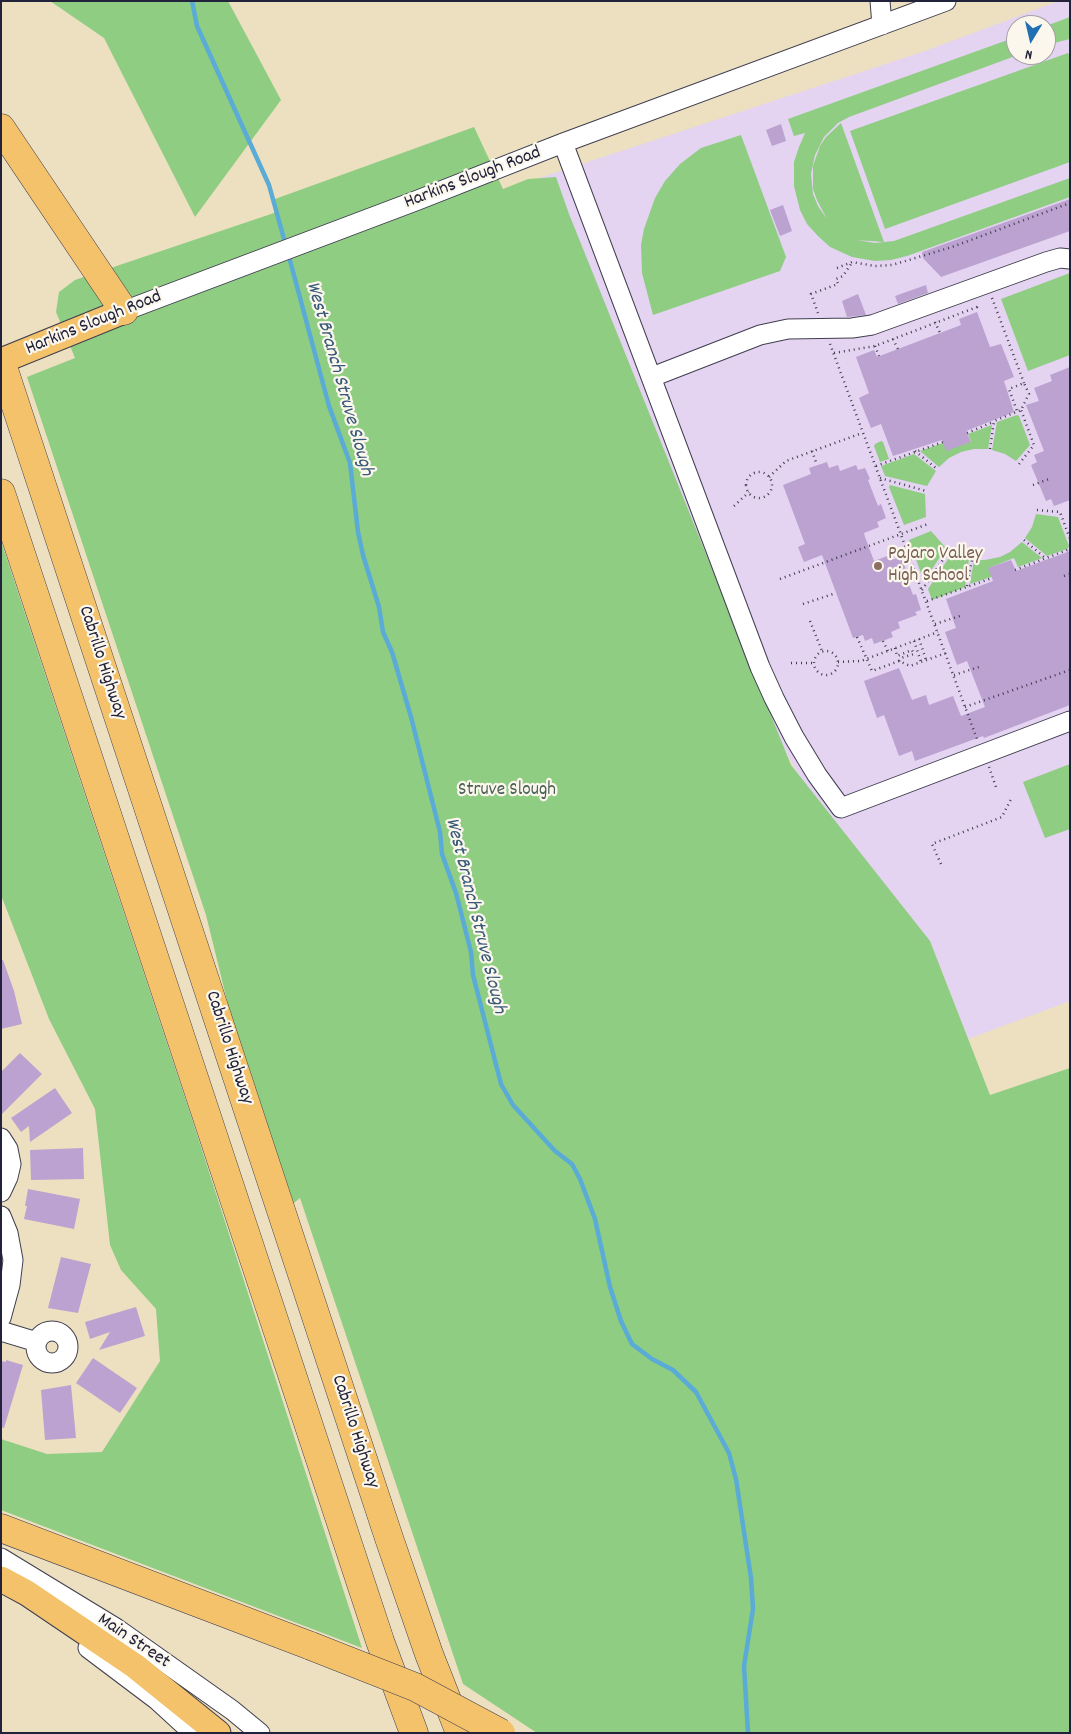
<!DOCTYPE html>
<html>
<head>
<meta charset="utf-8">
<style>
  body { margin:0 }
  #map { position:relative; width:1071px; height:1734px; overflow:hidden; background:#ece0c0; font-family:Dekko,sans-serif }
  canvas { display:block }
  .frame { position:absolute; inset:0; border:2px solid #22223b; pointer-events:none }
  .north { position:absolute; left:1006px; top:15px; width:50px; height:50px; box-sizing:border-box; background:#fbf7ec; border:1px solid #a4a2a5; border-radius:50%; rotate:189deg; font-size:14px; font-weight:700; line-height:20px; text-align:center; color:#22223b }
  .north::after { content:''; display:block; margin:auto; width:18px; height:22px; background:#1f6fb2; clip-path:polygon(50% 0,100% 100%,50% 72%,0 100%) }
</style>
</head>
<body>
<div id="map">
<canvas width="1071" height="1734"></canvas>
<div class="frame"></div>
<div class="north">N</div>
</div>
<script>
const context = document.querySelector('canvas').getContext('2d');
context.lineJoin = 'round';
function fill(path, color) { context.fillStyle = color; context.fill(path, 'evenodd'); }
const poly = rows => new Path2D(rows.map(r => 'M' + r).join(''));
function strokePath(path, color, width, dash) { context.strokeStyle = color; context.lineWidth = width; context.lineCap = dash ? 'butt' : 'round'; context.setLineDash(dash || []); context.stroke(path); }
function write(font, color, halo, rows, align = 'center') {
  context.font = font + ' Dekko,sans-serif'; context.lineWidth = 4.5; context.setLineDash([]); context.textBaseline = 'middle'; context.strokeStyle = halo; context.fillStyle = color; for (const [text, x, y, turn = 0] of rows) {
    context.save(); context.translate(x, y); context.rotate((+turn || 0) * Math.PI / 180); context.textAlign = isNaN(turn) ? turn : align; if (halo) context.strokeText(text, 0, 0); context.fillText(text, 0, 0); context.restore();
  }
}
const built = poly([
  [1059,1,1070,1,1070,1001,968,1039,940,966,804,783,794,767,656,509,500,191,925,51],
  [1016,25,1046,25,1046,55,1016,55]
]);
const green = poly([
  [50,1,228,1,281,100,195,217,104,38],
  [1070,17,1070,39,1046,45,1046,26],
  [1016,37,1016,55,1018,55,849,117,838,123,824,137,815,155,811,174,813,194,818,206,827,219,817,200,813,189,813,166,820,146,826,137,841,123,884,242,857,240,875,243,894,241,1070,178,1070,197,907,256,891,260,875,261,852,257,830,247,818,236,807,224,800,210,794,186,794,162,799,147,805,133,794,136,788,119],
  [1068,53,1070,56,1070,162,885,229,850,131],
  [474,127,503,189,528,179,556,177,569,214,791,765,930,941,990,1095,1070,1068,1070,1733,537,1733,463,1684,300,1198,284,1211,257,1123,206,915,27,377,75,358,56,312,59,292,75,280,274,213,275,199],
  [741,135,786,257,780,271,653,315,642,273,641,245,644,229,655,198,665,181,680,164,701,148],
  [1070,273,1070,355,1028,371,1001,299],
  [1017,415,1019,416,1030,445,1016,461,1005,454,992,450,997,422],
  [992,425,988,449,974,449,961,452,949,458,939,467,920,451,943,443,971,441,968,434],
  [881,441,883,442,889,459,880,462,874,446,875,444],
  [914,454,936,471,927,486,885,476,881,466],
  [890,485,925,494,926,517,904,525,889,487],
  [1036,514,1058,517,1069,546,1067,549,1047,556,1025,538,1032,527],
  [931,531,946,548,926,578,923,579,909,540],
  [1,541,192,1119,362,1648,1,1510,1,1439,47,1454,102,1452,160,1361,156,1309,121,1270,110,1245,95,1109,49,1019,1,895],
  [1022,542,1042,558,1018,567,1014,558,991,567,994,576,970,584,974,560,985,560,1000,557,1010,552],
  [952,553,969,559,965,587,932,600,928,589],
  [1070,764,1070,829,1045,838,1023,782]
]);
const stream = poly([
  [192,1,197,26,269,185,286,246],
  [288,253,329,406,350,463,358,532,363,555,379,607,383,632,392,652,411,717,440,832,442,854,456,893,471,952,473,975,501,1084,513,1105,555,1151,572,1164,580,1179,595,1219,610,1287,621,1321,632,1344,652,1359,673,1370,696,1392,729,1453,736,1479,751,1578,753,1609,744,1666,748,1733]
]);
const building = poly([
  [781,124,786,141,772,146,766,130],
  [1070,199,1070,231,941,277,923,258,922,252],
  [783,205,792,231,780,236,770,210],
  [926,285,928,293,898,304,895,296],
  [858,294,866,315,847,317,842,301],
  [977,312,990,347,1001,344,1014,377,1004,381,1014,412,966,431,971,442,946,451,942,440,893,456,881,424,871,428,859,398,869,393,856,357,874,350,877,357,961,325,959,319],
  [1070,367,1070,500,1054,506,1051,499,1046,501,1031,465,1037,462,1034,455,1044,451,1026,405,1039,401,1034,388,1052,381,1050,375],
  [827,462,829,468,838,465,840,471,856,465,858,470,865,468,870,479,868,480,878,506,881,504,886,518,877,522,879,527,864,533,865,537,874,561,890,555,891,560,901,557,906,570,904,571,913,595,916,594,921,610,915,612,917,615,898,622,900,628,891,632,893,637,874,644,872,638,865,641,863,635,853,638,822,555,804,562,798,547,805,544,783,485,811,474,809,468],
  [1070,551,1070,705,984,738,983,736,915,761,912,751,899,756,884,715,877,718,864,681,899,668,912,700,926,695,929,705,953,696,961,716,985,707,967,661,957,665,945,632,956,628,946,599,993,581,988,568,1011,560,1016,571],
  [1,960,3,960,14,991,22,1024,1,1029],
  [20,1053,42,1074,1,1115,1,1072],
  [55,1088,72,1113,30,1142,29,1126,21,1132,11,1118],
  [83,1148,84,1179,31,1180,30,1150],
  [28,1189,80,1199,74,1229,24,1219,27,1206,25,1206],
  [61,1257,91,1264,78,1313,48,1308],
  [136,1307,145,1336,99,1350,110,1332,90,1339,85,1322],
  [93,1358,137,1388,120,1413,76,1383],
  [6,1360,23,1365,4,1428,1,1427,1,1361,6,1362],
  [71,1385,76,1438,45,1440,41,1390]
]);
const path = poly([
  [837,268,852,262,875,266,892,265,952,247,1070,203],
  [992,298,1024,383],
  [818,313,811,294,838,284,836,279,843,276,851,264],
  [935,322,940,333],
  [893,339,898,349],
  [830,344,977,739],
  [875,346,879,356],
  [834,353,875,346,977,307,976,303],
  [967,433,993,422],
  [990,449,994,421,1021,410,1029,394,1024,383,1009,389,1017,411],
  [812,451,817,465],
  [915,451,937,469],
  [1019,464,1034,445,1021,410],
  [876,466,943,442],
  '746 485a13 13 0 1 1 26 0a13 13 0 1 1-26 0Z',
  [769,477,786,461,862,433],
  [880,478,926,491],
  [1033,485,1049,479],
  [734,506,749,492],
  [1037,510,1060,512,1070,539],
  [1024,540,1045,558],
  [1015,570,1070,549],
  [1064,576,1070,574],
  [780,579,928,524],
  [967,586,972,560],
  [922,590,949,551],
  [927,601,992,578],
  [803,604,836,593],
  [810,621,822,651],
  [935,624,960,616],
  [857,637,872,671,899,661,910,666,946,653],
  [919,639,926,660],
  [883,641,888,651],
  [914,641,921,662],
  [895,648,897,656,912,650,914,654,901,658,899,661],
  '814 663a12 12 0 1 1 24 0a12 12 0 1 1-24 0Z',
  [838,662,861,661,938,632],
  [791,663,813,663],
  [954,675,979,667],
  [965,707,1070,670],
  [989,767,997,790],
  [941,864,932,844,1002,817,1011,799]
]);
const minor = poly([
  [880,1,882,25],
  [563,143,760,667,774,698,794,737,817,775,841,808,1070,721],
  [124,311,418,200,563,143,946,1],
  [652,377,760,335,788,329,852,328,872,325,1046,262,1060,258,1070,259],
  [1,1138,8,1149,11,1164,8,1177,1,1192],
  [1,1216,8,1233,13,1260,10,1285,1,1318],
  '36 1347a16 16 0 1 1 32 0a16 16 0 1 1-32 0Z',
  [1,1331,37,1342],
  [1,1558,116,1628,232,1710,260,1733],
  [88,1648,157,1700,193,1733]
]);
const major = poly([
  [1,361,124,311],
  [1,1579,27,1593,135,1666,218,1733]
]);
const highway = poly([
  [1,128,124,311],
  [1,361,389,1538,429,1654,460,1733],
  [1,493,380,1641,414,1733],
  [1,1528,311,1646]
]);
const highwayBridge = poly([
  [311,1646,415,1687,501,1733]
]);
const markers = [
  [878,566,5,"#8d6e63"]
];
const streetNames = [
  ["Harkins Slough Road",473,179,-21],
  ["Harkins Slough Road",94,324,-22],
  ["Cabrillo Highway",101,663,72],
  ["Cabrillo Highway",228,1048,72],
  ["Cabrillo Highway",354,1432,72],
  ["Main Street",133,1642,34]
];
const educationNames = [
  ["Pajaro Valley",888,555],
  ["High School",888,577]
];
const parkNames = [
  ["Struve Slough",507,791]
];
const waterNames = [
  ["West Branch Struve Slough",338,379,74],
  ["West Branch Struve Slough",474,916,76]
];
fill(built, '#e4d3f1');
fill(green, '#8fcd83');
strokePath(stream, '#5aabd5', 4.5);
fill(building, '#bba2d0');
strokePath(minor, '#403e4f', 21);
strokePath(major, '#403e4f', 27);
strokePath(highway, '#403e4f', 29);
strokePath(path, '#403e4f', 2.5, [1, 4]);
strokePath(minor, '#fff', 19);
strokePath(major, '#f3c26a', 25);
strokePath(highway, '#f3c26a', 28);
strokePath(highwayBridge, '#403e4f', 29, []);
strokePath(highwayBridge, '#f3c26a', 28);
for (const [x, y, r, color] of markers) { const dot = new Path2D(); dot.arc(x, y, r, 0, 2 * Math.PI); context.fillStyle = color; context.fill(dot); strokePath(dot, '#fbf7ec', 2); }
write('19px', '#22223b', '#fbf7ec', streetNames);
write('19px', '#785e54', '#fbf7ec', educationNames, 'left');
write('19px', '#485e54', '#fbf7ec', parkNames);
write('italic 20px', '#385979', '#fbf7ec', waterNames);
</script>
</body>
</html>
